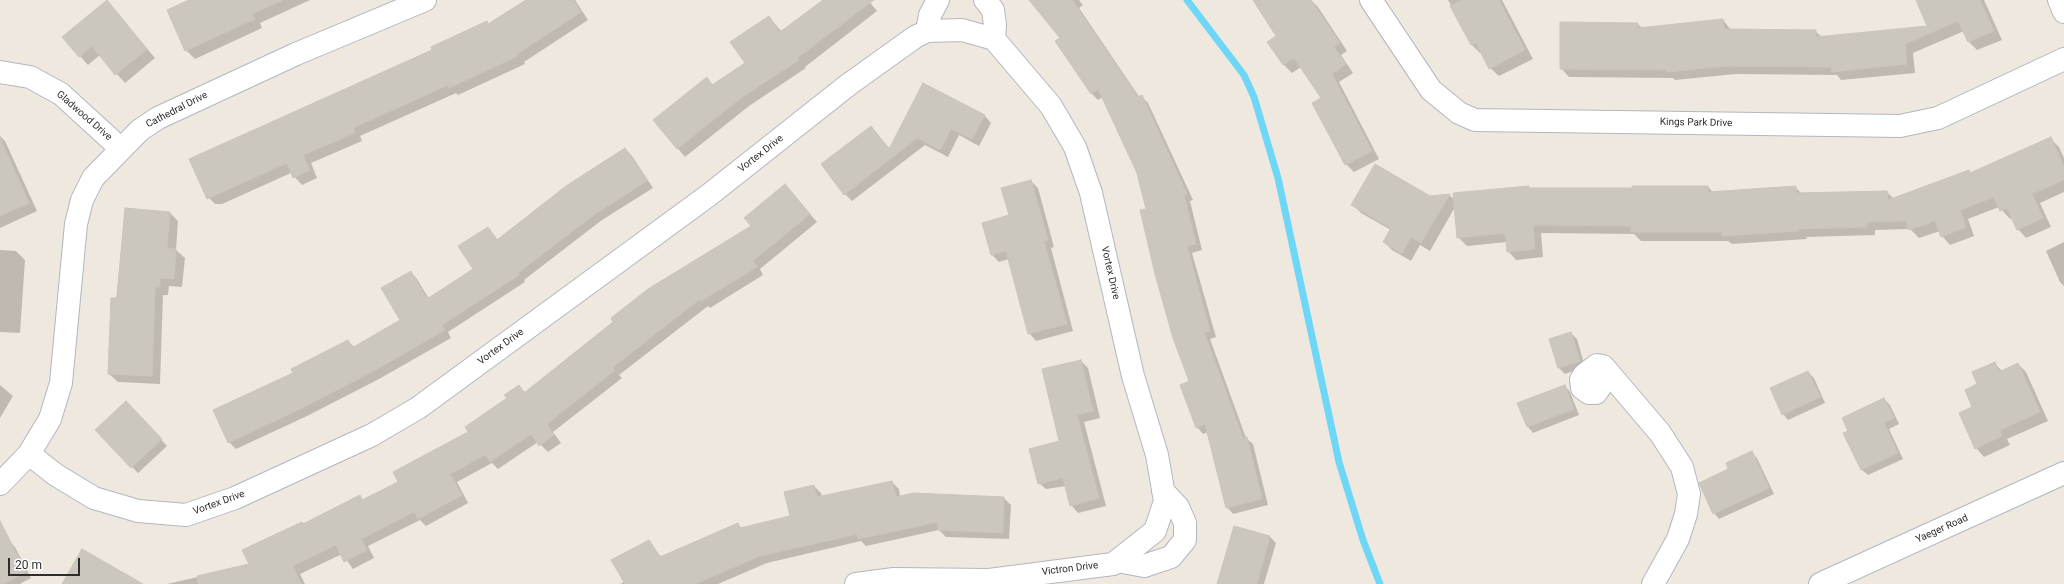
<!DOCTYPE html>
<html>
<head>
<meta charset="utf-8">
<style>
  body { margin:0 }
  #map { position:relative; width:2064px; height:584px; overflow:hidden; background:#efe8df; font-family:Roboto,sans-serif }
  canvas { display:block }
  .scale { position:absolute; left:8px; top:558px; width:72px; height:18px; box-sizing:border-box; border:2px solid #2d2d2d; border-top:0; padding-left:5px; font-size:12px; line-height:14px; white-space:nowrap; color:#2d2d2d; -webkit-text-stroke:3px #fff; paint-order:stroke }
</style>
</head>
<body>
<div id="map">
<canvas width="2064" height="584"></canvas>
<div class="scale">20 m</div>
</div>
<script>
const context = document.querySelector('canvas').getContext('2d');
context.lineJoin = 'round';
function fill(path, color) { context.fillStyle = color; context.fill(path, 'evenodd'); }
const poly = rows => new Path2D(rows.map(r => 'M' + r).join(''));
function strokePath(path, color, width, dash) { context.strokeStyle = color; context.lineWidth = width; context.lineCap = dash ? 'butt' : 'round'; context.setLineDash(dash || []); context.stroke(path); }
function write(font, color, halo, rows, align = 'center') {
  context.font = font + ' Roboto,sans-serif'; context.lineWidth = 3; context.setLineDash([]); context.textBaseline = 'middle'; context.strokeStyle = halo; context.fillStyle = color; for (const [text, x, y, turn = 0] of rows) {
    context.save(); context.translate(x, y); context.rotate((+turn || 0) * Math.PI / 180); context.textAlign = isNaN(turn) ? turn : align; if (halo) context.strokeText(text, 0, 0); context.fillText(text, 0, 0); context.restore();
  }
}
const shadow = poly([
  [192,0,310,0,260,23,262,28,195,59,186,50],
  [527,0,575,0,588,20,524,62,525,64,458,95,456,93,360,136,362,141,311,163,317,178,302,185,291,173,222,204,215,204,207,196,433,50,487,22,489,25],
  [824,0,868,0,877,11,805,67,806,68,749,106,685,157,654,120,707,79,713,85,746,63,769,17,782,32],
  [1030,0,1079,0,1083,5,1079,8,1140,98,1142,97,1148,103,1193,200,1190,201,1202,250,1192,253,1216,337,1210,339,1246,438,1253,444,1268,505,1233,514,1227,507,1208,432,1203,434,1197,427,1190,382,1138,173,1103,97,1098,100,1092,94,1056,42,1061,38],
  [1255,0,1311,0,1318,7,1347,51,1341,55,1353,73,1339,82,1379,159,1354,172,1346,164,1323,99,1301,67,1292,73,1284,65,1269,42,1277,37],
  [1448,0,1502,0,1533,59,1499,76,1490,68,1482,52,1480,53,1472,45],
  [1929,0,1984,0,2002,40,1977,50,1969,42,1964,31,1913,53,1915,73,1841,80,1837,75,1736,74,1675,80,1673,78,1569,77,1561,68,1638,24,1643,29,1723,20,1731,30,1815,31,1822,37,1929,27],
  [107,2,155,58,125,83,100,55,88,65,63,37],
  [923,84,984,115,991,123,979,146,959,135,948,157,925,145,852,201,845,194,871,127,890,149],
  [0,136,5,141,37,211,0,228],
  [2050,138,2059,147,2064,158,2064,192,2040,203,2051,227,2026,238,2018,229,2013,218,2010,219,1999,207,1968,219,1974,236,1950,245,1942,236,1940,231,1919,238,1910,229,1875,230,1875,235,1806,237,1807,239,1732,244,1728,241,1641,241,1634,234,1541,233,1543,257,1516,260,1508,251,1507,242,1467,246,1458,237,1455,207,1430,251,1420,245,1411,261,1392,250,1384,242,1391,230,1361,213,1353,205,1449,195,1455,200,1528,187,1530,189,1633,189,1633,187,1708,187,1713,192,1795,187,1802,194,1887,192,1894,199,1968,171,1971,174],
  [625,149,632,156,653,188,602,220,524,280,525,282,448,332,451,338,379,379,307,416,236,449,229,442,295,373,348,341,355,348,401,320,411,272,417,279,429,299,474,270,488,228,498,240],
  [1031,181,1038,188,1054,247,1051,248,1073,331,1036,341,1029,333,1009,259,999,262,992,255,983,223,1010,216],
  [785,185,817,222,760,269,763,275,710,308,708,306,619,375,622,378,553,432,561,443,548,452,538,442,498,469,492,463,457,482,468,503,426,526,420,520,368,546,374,558,353,569,342,554,300,574,305,584,167,584,251,565,303,525,359,496,364,500,399,482,470,432,508,398,519,386,526,393,752,226],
  [125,209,170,213,178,221,176,250,185,258,182,287,169,286,168,295,163,295,160,384,118,382,109,374],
  [2064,242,2064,286,2060,282,2046,251],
  [0,250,16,251,25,260,20,333,0,332],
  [1571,333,1577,339,1585,367,1565,374,1559,368],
  [1081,361,1088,368,1100,418,1084,422,1106,506,1078,513,1071,505,1066,486,1046,489,1038,482,1060,442],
  [1994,363,2002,371,2018,364,2026,372,2048,421,2007,439,2010,445,1984,457,1976,448,1973,407],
  [1808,372,1814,378,1825,403,1788,420,1783,414],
  [0,385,13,396,0,418],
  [1565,386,1570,392,1579,415,1533,433,1528,427],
  [1884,399,1890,405,1899,424,1889,429,1903,459,1868,475,1862,470,1845,433],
  [126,402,167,446,138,473,96,430],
  [1751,452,1757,458,1774,494,1719,519,1714,513,1730,470],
  [892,482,899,489,900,497,1004,498,1011,505,1009,539,946,537,939,530,866,546,861,541,767,563,718,584,620,584,624,582,649,541,662,558,738,524,742,529,791,517,814,486,821,493,822,497],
  [1234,527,1270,537,1276,543,1264,584,1218,584],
  [9,541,15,547,31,578,20,584,0,584,0,546]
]);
const stream = poly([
  [1187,0,1244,75,1254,97,1278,178,1339,462,1363,540,1380,584]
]);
const building = poly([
  [107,0,147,49,115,75,92,46,79,57,62,37,107,0],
  [189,0,283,0,252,14,255,19,185,51,167,10,189,0],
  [526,0,573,0,581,12,517,54,518,56,449,88,448,85,353,128,355,133,303,155,310,170,293,178,287,163,207,199,189,159,432,50,431,47,487,21,488,24,526,0],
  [823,0,874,0,797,58,799,60,741,98,677,149,653,120,707,77,712,85,745,63,730,42,769,16,780,32,823,0],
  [1029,0,1072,0,1138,97,1142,95,1187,194,1184,195,1196,244,1187,246,1210,331,1204,332,1243,438,1247,437,1262,499,1226,508,1205,424,1196,428,1180,385,1189,381,1173,338,1155,274,1140,210,1146,209,1137,173,1098,89,1091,94,1055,41,1060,38,1029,0],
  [1253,0,1311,0,1340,43,1334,47,1346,64,1332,74,1372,151,1345,165,1312,103,1321,98,1294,58,1283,65,1267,42,1276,36,1253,0],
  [1462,0,1499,0,1525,50,1489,69,1476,43,1471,45,1450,6,1462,0],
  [1916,0,1980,0,1994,31,1968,42,1958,21,1905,44,1907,64,1832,72,1831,67,1727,66,1666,72,1666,70,1560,69,1560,22,1638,23,1638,28,1723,19,1724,29,1816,30,1816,37,1927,26,1916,0],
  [923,83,985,115,972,139,951,129,940,150,917,138,844,195,821,164,871,126,889,149,923,83],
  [2051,137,2064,167,2064,180,2032,194,2043,218,2017,230,2007,208,2000,211,1994,197,1960,210,1966,227,1941,237,1935,221,1909,230,1906,221,1867,222,1867,227,1798,229,1799,231,1722,236,1722,232,1631,232,1631,226,1533,225,1535,249,1507,252,1505,233,1457,238,1453,193,1529,186,1529,188,1632,188,1632,186,1708,186,1708,192,1796,186,1796,193,1887,191,1888,200,1969,170,1970,173,2051,137],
  [0,138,29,203,0,216,0,138],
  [625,148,647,181,595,214,518,273,519,275,442,325,445,330,372,372,300,409,228,443,213,410,293,373,291,369,348,340,352,348,400,320,381,288,411,271,427,299,473,269,458,246,488,227,497,240,566,186,625,148],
  [1375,164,1430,196,1450,194,1421,243,1411,237,1402,254,1383,242,1391,228,1351,205,1375,164],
  [1031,180,1048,240,1044,241,1067,324,1028,334,1006,251,991,255,982,223,1009,215,1001,188,1031,180],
  [785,184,810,214,753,261,757,267,701,301,700,299,613,367,615,370,547,424,554,435,539,446,531,434,490,462,485,455,450,474,462,495,418,519,414,512,361,539,367,550,344,562,336,545,293,566,301,584,198,584,197,576,249,564,242,550,302,522,303,524,360,495,362,500,398,482,393,472,468,432,465,427,507,398,504,395,519,385,524,393,613,322,611,318,648,289,751,226,744,218,785,184],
  [125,208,170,212,167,248,176,249,174,279,160,278,160,287,155,287,152,376,108,374,111,298,117,298,125,208],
  [1571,332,1580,361,1558,368,1549,339,1571,332],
  [1081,360,1093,411,1077,415,1099,498,1070,506,1063,478,1038,484,1029,449,1059,441,1042,369,1081,360],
  [1995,362,1999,372,2018,363,2040,412,2000,430,2002,436,1975,449,1959,413,1972,407,1965,390,1977,384,1972,372,1995,362],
  [1808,371,1820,397,1782,415,1770,388,1808,371],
  [1565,385,1574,409,1527,427,1517,403,1565,385],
  [1884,398,1894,418,1884,423,1898,453,1861,470,1843,433,1848,431,1842,418,1884,398],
  [126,401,162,439,131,468,95,430,126,401],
  [1752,451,1769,488,1713,514,1699,483,1728,469,1726,463,1752,451],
  [892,481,896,497,914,493,1004,497,1003,533,938,530,938,522,858,539,857,534,760,556,695,584,625,584,611,560,649,540,660,557,738,523,740,528,790,516,784,492,814,485,817,497,892,481],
  [0,521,26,572,3,584,0,584,0,521],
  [1234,526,1270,536,1257,584,1217,584,1234,526],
  [82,549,143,584,62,584,82,549]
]);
const minor = poly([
  [985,0,993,10,995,25,994,39],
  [1371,0,1431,90,1459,113,1475,120,1900,126,1938,118,2064,59],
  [2059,0,2064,12],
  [927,31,930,15,938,0],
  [0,72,30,77,61,94,120,148],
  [1609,374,1596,393,1589,393,1582,388,1581,380,1584,375,1597,365,1603,366,1660,433,1682,467,1689,494,1686,514,1678,539,1653,584],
  [29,454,56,475,94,498,138,511,186,515,235,498,372,435,418,408,709,195,848,85,915,37,927,31,962,30,994,39,1051,106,1075,147,1091,193,1133,376,1157,455,1165,501,1155,531,1113,564,989,580,894,579,856,584],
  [0,484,29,454,50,419,61,383,76,224,82,200,93,178,140,130,158,118,296,54,425,0],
  [1117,561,1144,566,1171,557,1185,540,1185,523,1178,507,1163,491],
  [1820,584,2064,473]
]);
const streetNames = [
  ["Cathedral Drive",177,110,-27],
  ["Gladwood Drive",84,116,41],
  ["Kings Park Drive",1696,123,1],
  ["Vortex Drive",761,154,-38],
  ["Vortex Drive",1110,273,77],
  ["Vortex Drive",501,347,-36],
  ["Vortex Drive",219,503,-20],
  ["Yaeger Road",1942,529,-24],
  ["Victron Drive",1070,569,-7]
];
fill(shadow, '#0003');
strokePath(stream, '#6ed6f6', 7);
fill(building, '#cbc6be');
strokePath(building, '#cbc4b8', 1);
strokePath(minor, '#b3b6c1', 24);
strokePath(minor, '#fff', 22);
write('10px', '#2d2d2d', '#fff', streetNames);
</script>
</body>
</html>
